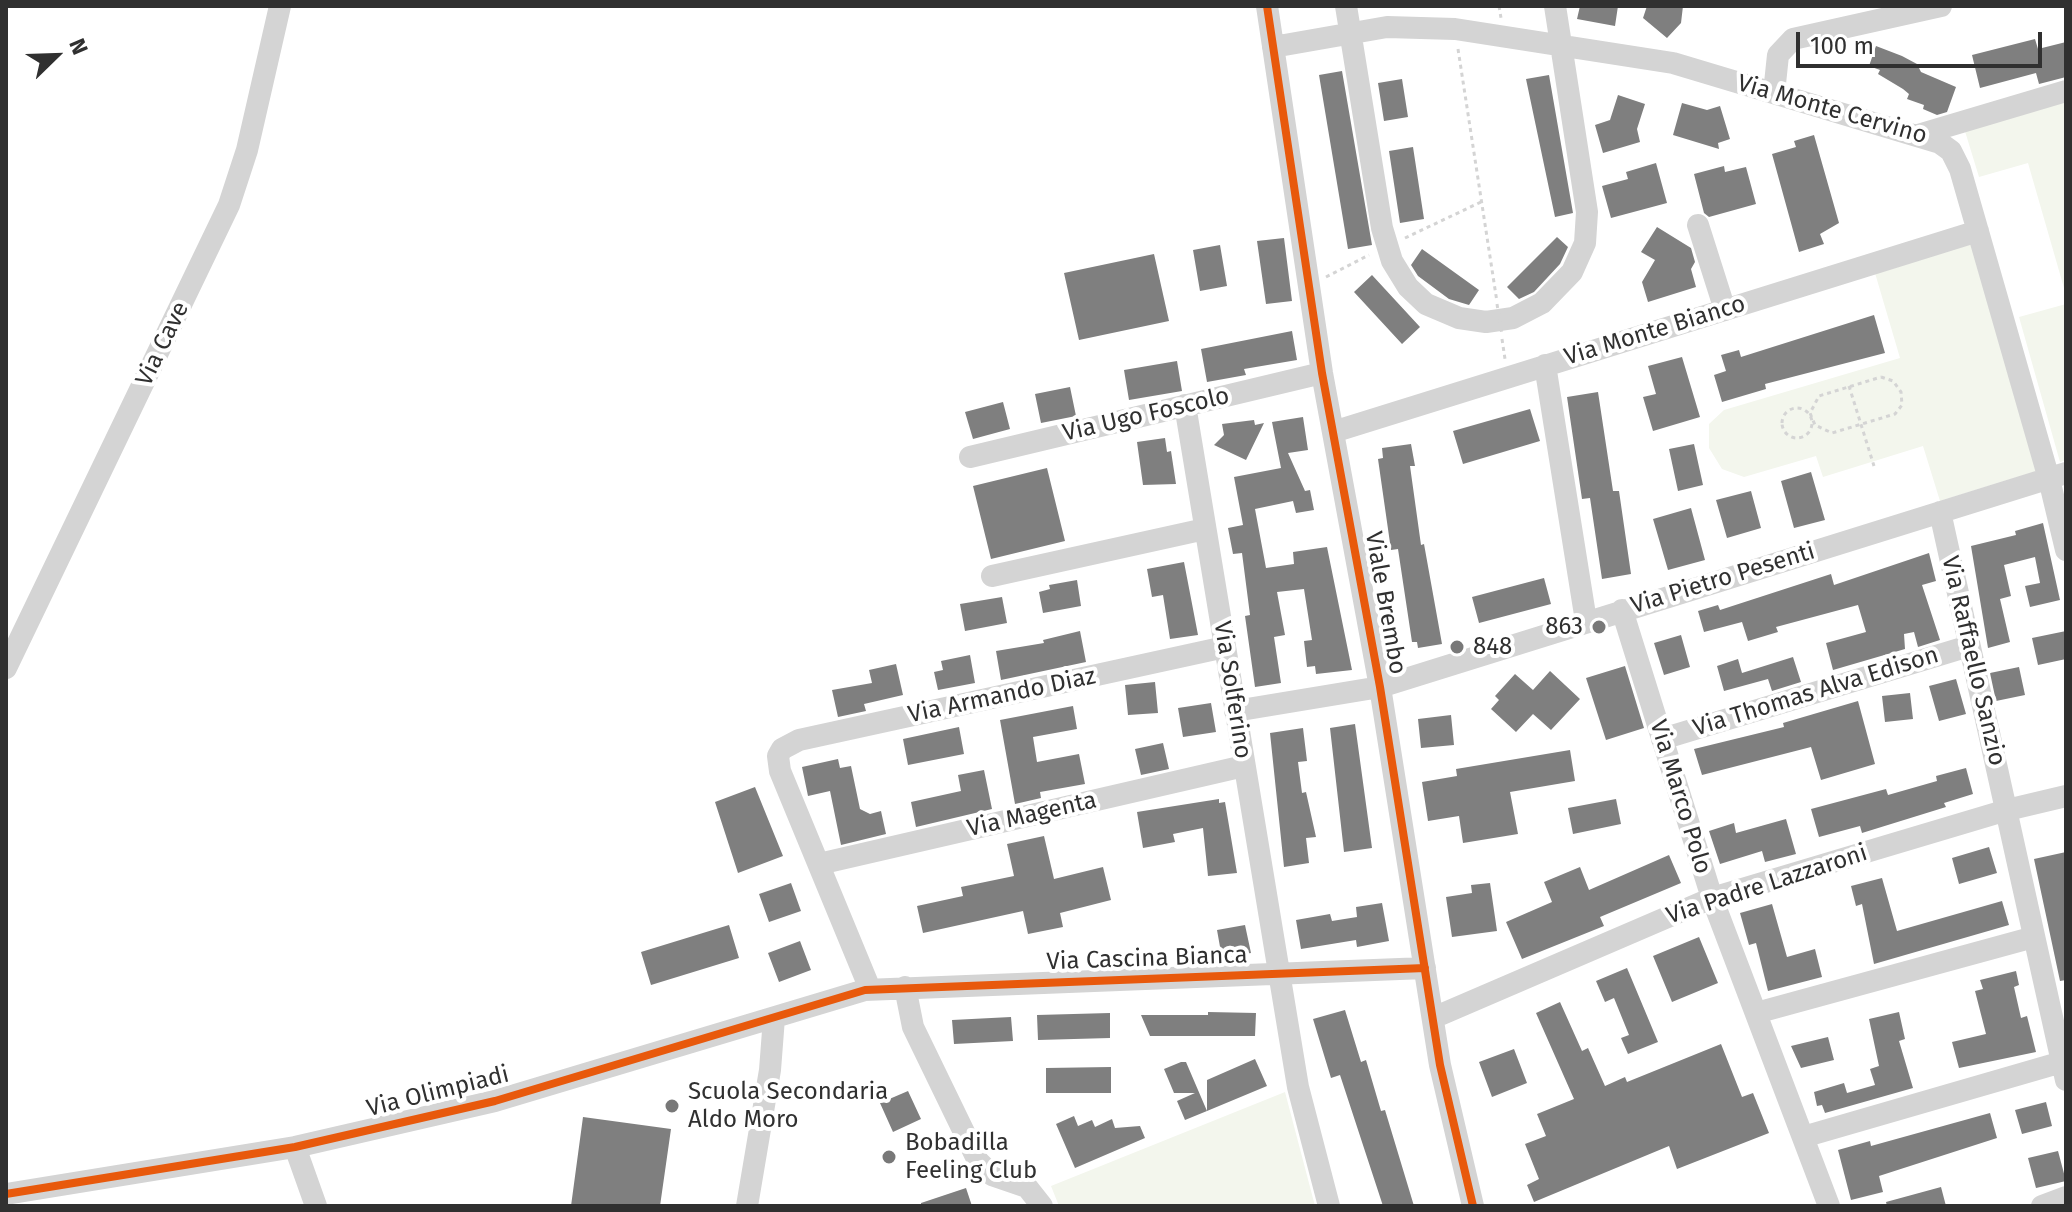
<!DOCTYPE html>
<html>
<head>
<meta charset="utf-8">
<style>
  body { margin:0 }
  #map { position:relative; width:2072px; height:1212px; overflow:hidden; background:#fff; font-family:"Fira Sans",sans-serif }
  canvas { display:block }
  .frame { position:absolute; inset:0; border:8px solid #303030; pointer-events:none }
  .north { position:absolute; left:16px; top:16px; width:80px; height:80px; -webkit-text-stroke:6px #fff; paint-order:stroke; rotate:67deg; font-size:22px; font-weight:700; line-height:32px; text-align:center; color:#303030 }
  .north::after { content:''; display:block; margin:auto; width:28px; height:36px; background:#303030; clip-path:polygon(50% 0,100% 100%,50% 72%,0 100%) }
  .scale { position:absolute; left:1796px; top:32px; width:246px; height:36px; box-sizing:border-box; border:4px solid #303030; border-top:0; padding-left:10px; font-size:24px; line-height:28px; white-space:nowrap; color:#303030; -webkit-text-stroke:6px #fff; paint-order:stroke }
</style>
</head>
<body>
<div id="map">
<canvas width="2072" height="1212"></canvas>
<div class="frame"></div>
<div class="north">N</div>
<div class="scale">100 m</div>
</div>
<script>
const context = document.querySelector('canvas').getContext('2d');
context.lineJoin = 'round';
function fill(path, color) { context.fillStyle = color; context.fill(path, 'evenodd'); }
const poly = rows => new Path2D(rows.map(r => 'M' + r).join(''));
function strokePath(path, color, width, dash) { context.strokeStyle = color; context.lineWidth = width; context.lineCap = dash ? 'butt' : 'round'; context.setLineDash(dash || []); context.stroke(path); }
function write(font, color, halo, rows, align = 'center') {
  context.font = font + ' "Fira Sans",sans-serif'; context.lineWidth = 8; context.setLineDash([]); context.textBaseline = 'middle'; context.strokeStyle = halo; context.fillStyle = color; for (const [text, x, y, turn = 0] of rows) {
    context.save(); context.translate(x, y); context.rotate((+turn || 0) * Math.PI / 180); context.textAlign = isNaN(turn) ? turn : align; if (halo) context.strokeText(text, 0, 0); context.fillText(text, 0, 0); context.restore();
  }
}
const green = poly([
  [2066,98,2066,295,2028,163,1979,177,1964,128],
  [1971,244,2040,470,1940,501,1923,446,1823,477,1816,456,1744,477,1722,469,1709,448,1709,424,1724,410,1900,358,1875,273],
  [2066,304,2066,460,2060,462,2019,317],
  [1285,1092,1315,1206,1059,1206,1051,1186]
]);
const building = poly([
  [1580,6,1618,6,1615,26,1577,19],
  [1647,6,1683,6,1681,23,1667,38,1643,18],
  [2035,39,2038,49,2066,42,2066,77,2039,84,2036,73,1980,88,1972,55],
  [1876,46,1902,56,1917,64,1921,72,1956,87,1947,112,1937,115,1923,109,1924,105,1907,99,1909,94,1903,89,1878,74,1880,70,1869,66],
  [1342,71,1372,245,1348,249,1319,75],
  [1549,75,1573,213,1555,217,1526,79],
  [1402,79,1408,117,1384,121,1378,83],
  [1618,95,1645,104,1637,129,1640,142,1603,153,1595,125,1610,120],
  [1682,103,1707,110,1720,106,1730,139,1718,143,1719,149,1673,135],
  [1814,135,1839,223,1820,234,1824,244,1799,252,1772,154,1796,147,1794,141],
  [1413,147,1424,219,1400,223,1389,151],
  [1656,163,1667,203,1611,218,1602,186,1628,179,1626,172],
  [1724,166,1725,172,1746,167,1756,204,1709,217,1704,213,1694,174],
  [1657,227,1691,248,1695,262,1691,269,1696,287,1648,302,1642,282,1655,260,1641,252],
  [1557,237,1568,247,1560,264,1534,292,1519,299,1507,287],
  [1284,238,1292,301,1266,304,1257,241],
  [1220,245,1227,286,1200,291,1193,250],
  [1422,249,1479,290,1469,305,1449,299,1418,276,1411,265],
  [1154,254,1169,321,1079,340,1064,273],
  [1372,275,1420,327,1402,344,1354,292],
  [1874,315,1885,353,1765,384,1766,389,1722,402,1714,375,1726,371,1721,355,1739,350,1741,357],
  [1292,331,1297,360,1244,369,1246,375,1207,382,1201,349],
  [1682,357,1700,417,1653,431,1643,397,1656,394,1648,366],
  [1177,361,1182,391,1129,400,1124,370],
  [1070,387,1076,416,1041,423,1035,394],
  [1598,392,1613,491,1619,491,1631,574,1602,579,1590,498,1582,499,1567,397],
  [1003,402,1010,429,973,439,965,412],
  [1530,409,1540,441,1463,464,1453,431],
  [1303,417,1308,450,1288,453,1305,491,1310,490,1314,510,1296,513,1293,501,1255,509,1266,568,1294,564,1293,552,1327,547,1352,670,1316,674,1315,666,1307,667,1304,641,1312,640,1304,589,1277,592,1285,635,1274,637,1281,683,1255,687,1245,616,1250,615,1242,553,1233,554,1228,528,1243,525,1234,477,1281,468,1272,422],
  [1254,420,1255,425,1264,423,1246,460,1214,445,1224,435,1222,424],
  [1165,438,1167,452,1171,451,1176,484,1143,485,1137,442],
  [1411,444,1415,466,1410,466,1421,545,1424,544,1442,644,1418,648,1417,642,1412,642,1398,549,1391,550,1378,459,1383,458,1382,448],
  [1694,444,1703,485,1678,491,1669,449],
  [1047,468,1065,541,991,559,973,486],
  [1811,472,1825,520,1794,528,1781,481],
  [1751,491,1761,528,1727,538,1716,500],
  [1691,508,1705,560,1668,570,1653,519],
  [2043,523,2060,600,2030,607,2025,586,2040,583,2035,557,2004,565,2011,596,2000,599,2010,642,1988,648,1971,546,2016,535,2015,531],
  [1929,553,1936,581,1922,585,1940,640,1918,647,1914,632,1904,634,1905,649,1833,670,1826,643,1866,632,1858,605,1776,627,1778,632,1748,641,1742,622,1704,632,1698,611,1718,605,1720,610,1831,574,1834,585],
  [1184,562,1198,635,1170,639,1163,595,1152,597,1147,569],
  [1544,578,1551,604,1479,623,1472,597],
  [1077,580,1081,606,1043,613,1039,592,1050,589,1049,585],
  [1002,597,1007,623,965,631,960,604],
  [1080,631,1086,662,1001,680,996,651,1044,643,1043,640],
  [2066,631,2066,659,2038,665,2032,638],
  [1681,635,1690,667,1664,675,1654,643],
  [970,655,975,683,938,690,934,672,943,670,941,661],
  [1793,657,1801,682,1772,691,1768,679,1724,691,1717,666,1738,659,1742,673],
  [896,664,903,695,864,704,866,711,838,717,832,690,872,683,869,670],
  [1625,666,1644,728,1606,740,1586,678],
  [2019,667,2025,695,1996,701,1990,673],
  [1550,671,1580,699,1551,730,1533,714,1516,732,1491,709,1499,700,1495,696,1515,674,1533,690],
  [1956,679,1966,714,1939,721,1929,686],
  [1155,682,1158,713,1128,715,1125,685],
  [1910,693,1913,719,1885,722,1882,696],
  [1858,701,1875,764,1821,780,1811,747,1702,775,1694,749,1784,727,1783,723],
  [1211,703,1216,732,1183,737,1178,708],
  [1073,706,1077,729,1033,737,1037,762,1079,754,1085,784,1040,792,1041,798,1015,804,1000,720],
  [1451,715,1454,745,1421,748,1418,719],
  [1355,724,1372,848,1344,852,1330,728],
  [959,727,964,754,908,765,903,739],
  [1303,728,1307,761,1298,762,1302,793,1306,792,1316,837,1306,838,1309,863,1284,867,1270,733],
  [1163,743,1169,769,1141,775,1135,749],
  [1570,750,1575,781,1510,792,1518,834,1463,843,1459,816,1428,821,1422,782,1457,776,1456,769],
  [838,759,840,768,851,766,860,809,870,814,881,811,886,834,841,845,830,791,808,796,802,767],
  [1966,768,1973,794,1944,803,1946,807,1862,833,1860,826,1819,837,1811,809,1886,789,1888,795,1937,781,1936,776],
  [984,770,992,809,916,827,911,802,961,791,958,775],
  [755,787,783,856,738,873,715,802],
  [1219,799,1219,803,1225,802,1237,873,1208,876,1203,828,1173,834,1175,842,1143,848,1137,812],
  [1616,799,1621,824,1573,834,1568,808],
  [1786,819,1796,854,1765,862,1762,851,1720,864,1709,831,1734,823,1736,833],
  [1044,836,1054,879,1103,867,1111,900,1060,913,1063,927,1028,934,1023,911,923,933,917,906,963,896,961,887,1014,876,1007,844],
  [1989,847,1997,873,1959,884,1952,858],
  [2066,852,2066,980,2060,981,2034,859],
  [1669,855,1681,883,1600,917,1604,926,1522,959,1506,922,1552,902,1544,882,1580,867,1589,890],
  [1882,878,1897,931,2002,901,2009,925,1874,964,1862,904,1856,906,1851,886],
  [791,883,801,911,769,922,759,894],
  [1490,883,1497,931,1452,937,1446,897,1472,893,1471,885],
  [1382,903,1389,941,1357,947,1356,940,1301,949,1296,920,1330,914,1332,921,1357,917,1356,907],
  [1772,904,1787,957,1815,949,1822,977,1768,991,1756,943,1749,945,1740,913],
  [729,925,739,958,651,985,641,952],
  [1245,925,1251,953,1222,958,1217,930],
  [1699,937,1718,983,1672,1002,1653,956],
  [800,941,811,970,779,982,768,953],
  [1627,968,1658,1042,1628,1054,1621,1038,1629,1035,1614,998,1605,1002,1596,981],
  [2016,971,2019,985,2014,987,2021,1018,2027,1016,2036,1052,1959,1068,1952,1042,1986,1034,1975,991,1983,989,1980,980],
  [1560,1002,1582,1051,1588,1048,1605,1086,1625,1077,1627,1082,1721,1044,1742,1097,1753,1093,1769,1133,1677,1169,1669,1146,1534,1202,1527,1185,1539,1179,1525,1144,1546,1136,1537,1114,1574,1099,1536,1013],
  [1345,1010,1361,1062,1366,1060,1381,1111,1385,1110,1414,1206,1383,1206,1340,1075,1331,1078,1313,1019],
  [1208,1012,1256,1013,1255,1036,1150,1036,1141,1015,1208,1015],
  [1899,1012,1905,1039,1899,1041,1913,1088,1825,1113,1822,1105,1817,1106,1814,1092,1844,1083,1847,1093,1875,1085,1870,1069,1879,1066,1869,1019],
  [1110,1013,1110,1038,1038,1040,1037,1015],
  [1011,1017,1013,1041,954,1044,952,1020],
  [1828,1037,1834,1060,1801,1068,1791,1046],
  [1514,1049,1527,1083,1492,1097,1479,1062],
  [1255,1059,1267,1086,1207,1111,1207,1080],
  [1181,1062,1186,1062,1207,1111,1185,1120,1177,1101,1195,1093,1174,1093,1164,1069],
  [1111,1067,1111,1093,1046,1093,1046,1068],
  [908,1091,921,1119,893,1132,880,1103],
  [2046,1102,2052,1126,2022,1134,2015,1110],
  [1990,1113,1997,1138,1879,1176,1883,1192,1851,1200,1838,1150,1870,1141,1871,1146],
  [1074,1116,1078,1126,1092,1120,1095,1127,1112,1119,1115,1128,1140,1126,1145,1138,1075,1168,1056,1124],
  [583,1117,671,1129,660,1206,571,1206],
  [2058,1151,2066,1181,2036,1188,2028,1158],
  [1941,1187,1946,1206,1887,1206,1886,1202],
  [966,1188,972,1206,921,1206,921,1203]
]);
const path = poly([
  [1499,6,1501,18],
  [1458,49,1497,302],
  [1405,238,1481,202],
  [1326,277,1369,255],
  [1502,339,1505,359],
  [1881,377,1893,381,1901,392,1902,405,1895,414,1832,433,1815,425,1810,413,1819,396,1881,377],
  [1849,386,1874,466],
  '1782 423a15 15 0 1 1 30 0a15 15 0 1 1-30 0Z'
]);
const minor = poly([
  [1267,6,1322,373,1380,687,1440,1065,1473,1206],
  [1346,6,1382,228,1392,261,1408,287,1426,304,1459,318,1486,322,1513,318,1542,303,1572,272,1585,243,1587,212,1555,6],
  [1273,47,1387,27,1455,29,1673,63,1940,143,1951,151,1960,169,2049,479,2066,550],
  [1774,93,1778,55,1793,39,1941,6],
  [1918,135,2066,91],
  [1698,225,1725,310],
  [1545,365,1586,621],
  [1185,405,1298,1087,1329,1206],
  [1333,432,1978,231],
  [970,457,1322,373],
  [1940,512,2066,1080],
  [992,576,1205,529],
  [1622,610,1712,898,1829,1206],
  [6,668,229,205,247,150,280,6],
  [1235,711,1380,687,2066,473],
  [1662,739,1969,646],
  [819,864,1244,766],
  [905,987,913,1027,978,1161,992,1175,1027,1187,1042,1206],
  [870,989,780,771,778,756,782,749,799,740,1225,647],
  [1756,1013,2034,937],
  [1433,1018,1712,898,2007,810,2066,796],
  [1803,1137,2062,1062],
  [295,1147,316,1206],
  [6,1194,295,1147,495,1101,865,990,1425,968],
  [747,1206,770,1070,774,1018],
  [2042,1206,2066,1197]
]);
const pathBridge = poly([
  [1497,304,1502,335]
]);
const cycleway = poly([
  [1267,6,1322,373,1380,687,1440,1065,1473,1206],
  [6,1194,295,1147,495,1101,865,990,1425,968]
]);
const markers = [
  [1599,627,8,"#787878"],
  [1457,647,8,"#787878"],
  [672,1106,8,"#787878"],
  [889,1157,8,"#787878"]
];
const streetNames = [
  ["Via Monte Cervino",1832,110,16],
  ["Via Monte Bianco",1655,331,-17],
  ["Via Cave",163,344,-64],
  ["Via Ugo Foscolo",1146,415,-13],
  ["Via Pietro Pesenti",1723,579,-17],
  ["Viale Brembo",1385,603,80],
  ["Via Raffaello Sanzio",1973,661,77],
  ["Via Solferino",1232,690,81],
  ["Via Thomas Alva Edison",1816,692,-17],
  ["Via Armando Diaz",1002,696,-12],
  ["Via Marco Polo",1680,797,73],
  ["Via Magenta",1032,815,-13],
  ["Via Padre Lazzaroni",1767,885,-18],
  ["Via Cascina Bianca",1147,959,-2],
  ["Via Olimpiadi",438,1092,-14]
];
const poiNames = [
  ["863",1583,627,"right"],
  ["848",1473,647],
  ["Scuola Secondaria",688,1092],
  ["Aldo Moro",688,1120],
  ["Bobadilla",905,1143],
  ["Feeling Club",905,1171]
];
fill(green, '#f3f6ed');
fill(building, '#7f7f7f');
strokePath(path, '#d4d4d4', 3, [4, 4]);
strokePath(minor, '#d4d4d4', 22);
strokePath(pathBridge, '#d4d4d4', 3, [4, 4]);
strokePath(cycleway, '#e8590c', 8);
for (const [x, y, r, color] of markers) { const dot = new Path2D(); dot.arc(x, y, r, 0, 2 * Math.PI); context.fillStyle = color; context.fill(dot); strokePath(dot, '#fff', 3); }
write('24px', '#303030', '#fff', streetNames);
write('24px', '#303030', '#fff', poiNames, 'left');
</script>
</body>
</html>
